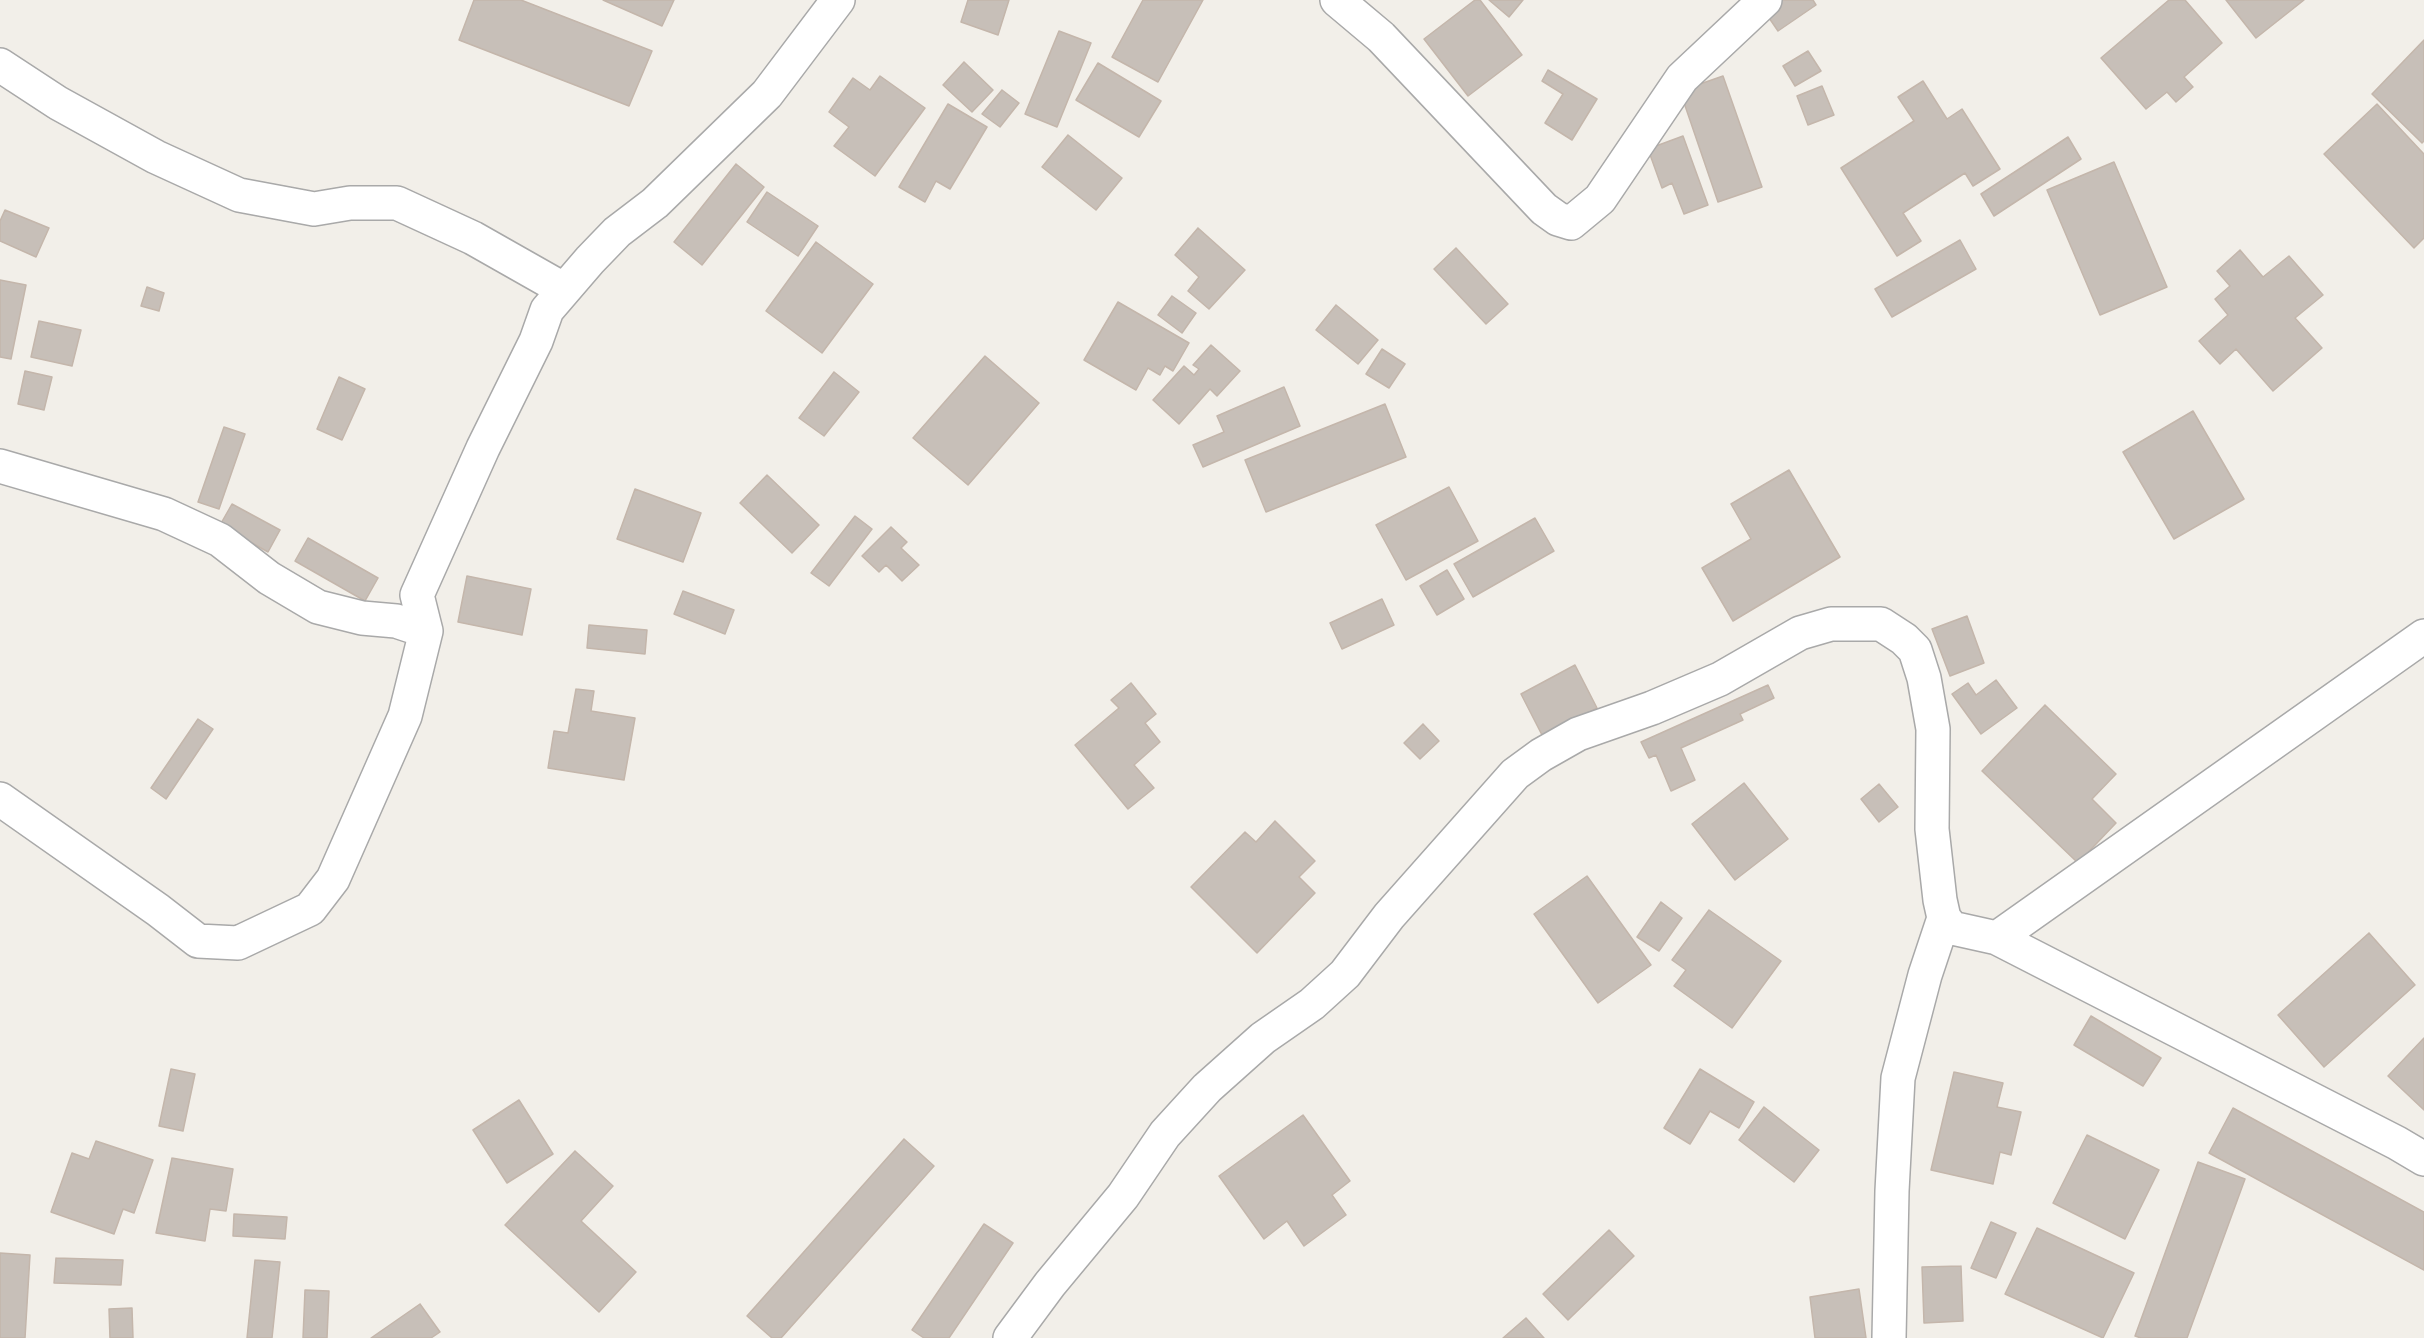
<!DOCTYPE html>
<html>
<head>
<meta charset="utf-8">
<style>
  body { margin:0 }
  canvas { display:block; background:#f2efe9 }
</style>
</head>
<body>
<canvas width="2424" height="1338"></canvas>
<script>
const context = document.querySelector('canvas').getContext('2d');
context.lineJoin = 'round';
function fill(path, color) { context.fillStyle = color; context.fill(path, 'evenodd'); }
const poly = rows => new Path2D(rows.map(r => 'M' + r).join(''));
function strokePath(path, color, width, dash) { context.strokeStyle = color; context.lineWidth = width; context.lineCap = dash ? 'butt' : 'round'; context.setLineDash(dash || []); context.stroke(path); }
const building = poly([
  [474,0,521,0,652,51,629,106,459,40,474,0],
  [603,0,674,0,662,26,603,0],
  [968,0,1009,0,998,35,961,22,968,0],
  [1143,0,1203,0,1158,82,1112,57,1143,0],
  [1475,0,1480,0,1522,55,1468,96,1424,39,1475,0],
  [1489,0,1523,0,1509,17,1489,0],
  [1783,0,1813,0,1816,5,1778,31,1765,12,1783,0],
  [2169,0,2185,0,2222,43,2184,77,2193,87,2176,102,2167,92,2146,109,2101,58,2169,0],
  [2226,0,2304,0,2256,38,2226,0],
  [1059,31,1091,43,1057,127,1025,114,1059,31],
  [2424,40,2424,141,2422,143,2372,94,2424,40],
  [1808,51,1821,71,1795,86,1783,66,1808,51],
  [964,62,993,90,972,112,943,85,964,62],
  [1098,63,1161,101,1139,137,1076,100,1098,63],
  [1548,70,1597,99,1572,140,1545,123,1563,94,1542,81,1548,70],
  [880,76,925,108,875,176,834,146,849,127,829,112,853,78,870,90,880,76],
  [1723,76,1762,187,1718,202,1680,91,1723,76],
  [1923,81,1947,119,1962,109,2000,169,1973,186,1965,173,1903,213,1921,241,1897,256,1841,168,1914,121,1898,97,1923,81],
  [1822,86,1834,115,1808,125,1797,96,1822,86],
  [1002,90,1019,103,1000,127,982,114,1002,90],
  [948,104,987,127,950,189,936,181,925,202,899,187,948,104],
  [2377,104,2424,154,2424,238,2414,248,2324,154,2377,104],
  [1068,135,1122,178,1096,210,1042,167,1068,135],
  [1683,136,1708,205,1684,214,1672,183,1662,188,1648,149,1683,136],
  [2068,137,2081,159,1994,216,1981,194,2068,137],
  [2114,162,2167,287,2100,315,2047,190,2114,162],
  [736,164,764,187,702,265,674,242,736,164],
  [767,192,818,226,798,256,747,222,767,192],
  [5,210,49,228,36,257,0,241,0,221,5,210],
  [1198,228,1245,270,1209,309,1188,291,1199,277,1175,255,1198,228],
  [1960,240,1976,269,1892,317,1875,289,1960,240],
  [816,242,873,284,822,353,766,311,816,242],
  [1456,248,1508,304,1486,324,1434,269,1456,248],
  [2240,250,2263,277,2289,256,2323,295,2295,318,2322,348,2273,391,2236,349,2220,364,2199,341,2228,315,2215,299,2230,286,2217,271,2240,250],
  [0,280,26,285,11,359,0,357,0,280],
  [147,287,164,293,159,311,141,306,147,287],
  [1172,296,1196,313,1182,333,1158,315,1172,296],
  [1118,302,1189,343,1173,371,1165,366,1160,375,1148,368,1136,390,1084,360,1118,302],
  [1336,305,1378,340,1358,364,1316,330,1336,305],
  [39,321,81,330,72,366,31,357,39,321],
  [1211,345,1240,371,1217,396,1210,389,1179,424,1153,400,1184,366,1194,375,1199,369,1193,365,1211,345],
  [1382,349,1405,364,1389,388,1366,374,1382,349],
  [985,356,1039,403,968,485,913,438,985,356],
  [25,371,52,377,44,410,18,404,25,371],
  [834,372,859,392,824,436,799,418,834,372],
  [339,377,365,389,342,440,317,429,339,377],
  [1284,387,1300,426,1203,467,1193,445,1224,432,1217,416,1284,387],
  [1385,404,1406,457,1266,512,1245,460,1385,404],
  [2193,411,2244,499,2174,539,2123,452,2193,411],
  [224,427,245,434,219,509,198,502,224,427],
  [1789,470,1840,557,1733,621,1702,568,1751,539,1731,504,1789,470],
  [767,475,819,525,792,553,740,503,767,475],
  [1449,487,1478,541,1406,580,1376,525,1449,487],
  [635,489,701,513,683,562,617,539,635,489],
  [232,504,280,530,268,552,220,525,232,504],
  [855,516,872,529,829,586,811,573,855,516],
  [1535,518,1554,551,1473,597,1454,564,1535,518],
  [891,527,907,542,901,548,919,565,902,581,886,565,879,572,862,556,891,527],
  [308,538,378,578,365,601,295,561,308,538],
  [1447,570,1464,599,1437,615,1420,586,1447,570],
  [467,576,531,589,522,635,458,622,467,576],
  [683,591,734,610,725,634,674,614,683,591],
  [1382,599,1394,625,1342,649,1330,623,1382,599],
  [1967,616,1984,663,1950,676,1932,629,1967,616],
  [589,625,647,630,645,654,587,648,589,625],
  [1575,665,1597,708,1543,737,1521,694,1575,665],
  [1996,680,2017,708,1981,734,1952,694,1968,683,1976,695,1996,680],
  [1131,683,1156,714,1145,723,1160,742,1134,765,1154,788,1128,809,1075,745,1119,708,1111,700,1131,683],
  [1768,685,1774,698,1740,714,1743,720,1681,748,1695,780,1671,791,1656,755,1649,758,1641,742,1768,685],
  [576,689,594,691,591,711,635,718,624,780,548,768,554,731,568,733,576,689],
  [2045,705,2116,774,2092,799,2116,823,2078,863,1982,771,2045,705],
  [198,719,213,729,166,799,151,788,198,719],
  [1423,724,1439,741,1420,759,1404,743,1423,724],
  [1744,783,1788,839,1735,880,1692,824,1744,783],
  [1879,784,1898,807,1879,822,1861,799,1879,784],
  [1275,821,1315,861,1299,877,1315,893,1257,953,1191,887,1245,832,1256,842,1275,821],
  [1587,876,1651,965,1598,1003,1534,914,1587,876],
  [1661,902,1682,918,1659,951,1637,937,1661,902],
  [1709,910,1781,961,1732,1028,1674,986,1686,970,1672,960,1709,910],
  [2369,933,2415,985,2324,1067,2278,1015,2369,933],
  [2091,1016,2161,1058,2143,1086,2074,1045,2091,1016],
  [2424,1038,2424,1110,2388,1076,2424,1038],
  [171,1069,195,1074,183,1131,159,1126,171,1069],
  [1700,1069,1754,1102,1739,1128,1710,1111,1690,1144,1664,1128,1700,1069],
  [1954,1072,2003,1083,1997,1107,2021,1112,2011,1155,2000,1152,1993,1184,1931,1170,1954,1072],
  [519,1100,553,1154,507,1183,473,1130,519,1100],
  [1764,1107,1819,1150,1794,1182,1739,1140,1764,1107],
  [2233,1108,2424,1212,2424,1270,2209,1153,2233,1108],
  [1303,1115,1350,1181,1332,1195,1346,1215,1304,1246,1287,1221,1264,1239,1219,1176,1303,1115],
  [2087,1135,2159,1170,2125,1239,2053,1203,2087,1135],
  [904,1139,934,1166,781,1338,772,1338,747,1316,904,1139],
  [96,1141,153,1160,134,1213,123,1209,114,1234,51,1212,72,1153,89,1159,96,1141],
  [575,1151,613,1186,581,1221,636,1272,599,1312,505,1225,575,1151],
  [172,1158,233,1169,226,1211,210,1209,205,1241,156,1233,172,1158],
  [2198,1162,2245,1179,2187,1338,2141,1338,2135,1336,2198,1162],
  [234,1214,287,1217,285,1239,233,1236,234,1214],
  [1991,1222,2016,1233,1996,1278,1971,1268,1991,1222],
  [984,1224,1013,1243,949,1338,924,1338,912,1330,984,1224],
  [2037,1228,2134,1273,2103,1338,2005,1294,2037,1228],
  [1609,1230,1634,1256,1568,1320,1543,1294,1609,1230],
  [0,1253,30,1255,25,1338,0,1338,0,1253],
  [56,1258,123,1260,121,1285,54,1283,56,1258],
  [255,1260,280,1262,272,1338,247,1338,255,1260],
  [1961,1266,1963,1321,1924,1323,1922,1267,1961,1266],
  [1859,1289,1866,1338,1815,1338,1810,1297,1859,1289],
  [305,1290,329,1291,327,1338,303,1338,305,1290],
  [420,1304,440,1332,431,1338,371,1338,420,1304],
  [132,1308,133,1338,110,1338,109,1309,132,1308],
  [1526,1318,1544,1338,1503,1338,1526,1318]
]);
const minor = poly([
  [1337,0,1381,37,1544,209,1558,219,1571,223,1600,199,1682,78,1765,0],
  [0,65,58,103,156,157,239,195,314,209,350,203,397,203,473,238,563,289],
  [0,466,164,514,220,540,269,578,318,607,362,618,396,621,426,631],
  [0,799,158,910,198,941,238,943,310,909,333,879,405,716,426,631,417,595,483,448,536,341,547,310,590,260,617,232,655,203,767,94,838,0],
  [1997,938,2424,636],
  [1010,1338,1050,1284,1123,1196,1165,1134,1207,1088,1263,1038,1312,1004,1345,974,1389,916,1515,774,1541,755,1578,734,1652,708,1720,679,1800,633,1831,624,1881,624,1904,639,1915,650,1924,678,1933,729,1932,829,1940,900,1944,918,1952,928,1997,938,2397,1143,2424,1159],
  [1889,1338,1892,1191,1898,1078,1925,975,1944,918]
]);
fill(building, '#c7bfb8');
strokePath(building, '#c4b6ab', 1.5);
strokePath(minor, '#a9a9a9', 36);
strokePath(minor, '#fff', 33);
</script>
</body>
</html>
